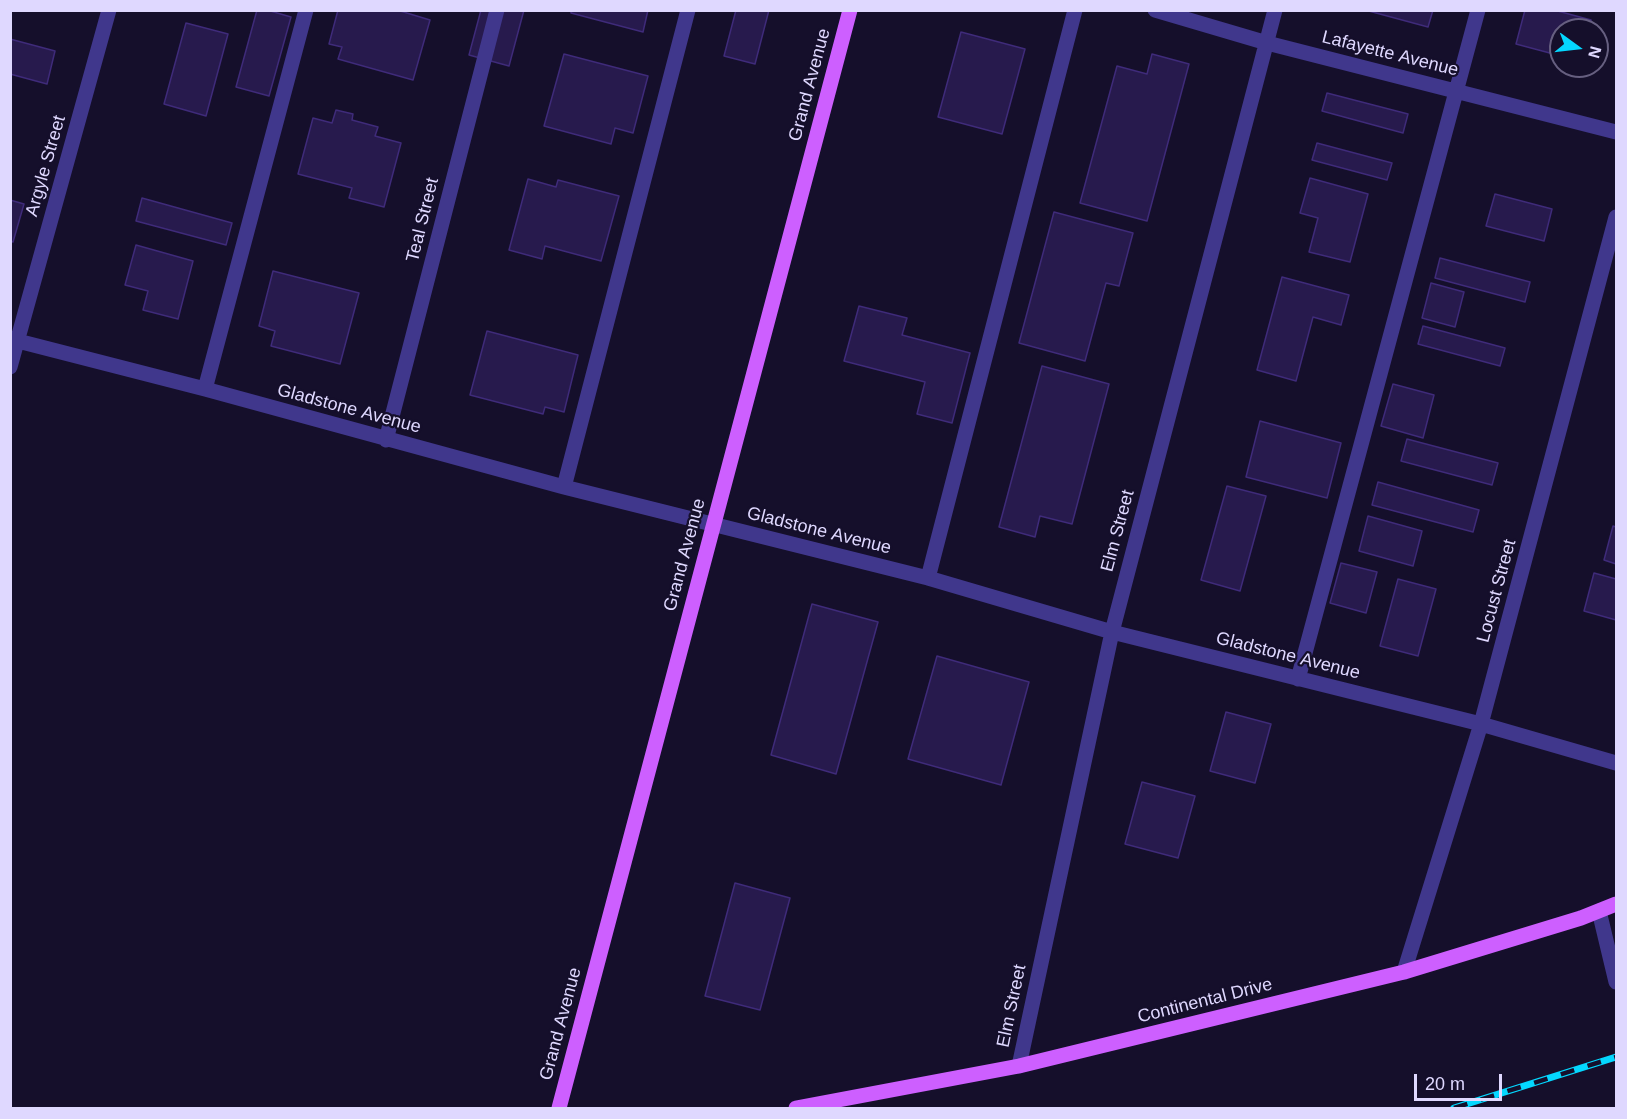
<!DOCTYPE html>
<html>
<head>
<meta charset="utf-8">
<style>
  body { margin:0 }
  #map { position:relative; width:1627px; height:1119px; overflow:hidden; background:#150f2b; font-family:Arial,sans-serif }
  canvas { display:block }
  .frame { position:absolute; inset:0; border:12px solid #dfd8ff; pointer-events:none }
  .north { position:absolute; left:1549px; top:18px; width:60px; height:60px; box-sizing:border-box; background:#150f2b; border:2px solid #665f80; border-radius:50%; rotate:105deg; font-size:16px; font-weight:700; line-height:24px; text-align:center; color:#dfd8ff }
  .north::after { content:''; display:block; margin:auto; width:21px; height:27px; background:#04d7ff; clip-path:polygon(50% 0,100% 100%,50% 72%,0 100%) }
  .scale { position:absolute; left:1414px; top:1074px; width:88px; height:27px; box-sizing:border-box; border:3px solid #dfd8ff; border-top:0; padding-left:8px; font-size:18px; line-height:21px; white-space:nowrap; color:#dfd8ff; -webkit-text-stroke:4px #150f2b; paint-order:stroke }
</style>
</head>
<body>
<div id="map">
<canvas width="1627" height="1119"></canvas>
<div class="frame"></div>
<div class="north">N</div>
<div class="scale">20 m</div>
</div>
<script>
const context = document.querySelector('canvas').getContext('2d');
context.lineJoin = 'round';
function fill(path, color) { context.fillStyle = color; context.fill(path, 'evenodd'); }
const poly = rows => new Path2D(rows.map(r => 'M' + r).join(''));
function strokePath(path, color, width, dash) { context.strokeStyle = color; context.lineWidth = width; context.lineCap = dash ? 'butt' : 'round'; context.setLineDash(dash || []); context.stroke(path); }
function write(font, color, halo, rows, align = 'center') {
  context.font = font + ' Arial,sans-serif'; context.lineWidth = 4.5; context.setLineDash([]); context.textBaseline = 'middle'; context.strokeStyle = halo; context.fillStyle = color; for (const [text, x, y, turn = 0] of rows) {
    context.save(); context.translate(x, y); context.rotate((+turn || 0) * Math.PI / 180); context.textAlign = isNaN(turn) ? turn : align; if (halo) context.strokeText(text, 0, 0); context.fillText(text, 0, 0); context.restore();
  }
}
const building = poly([
  [257,10,267,10,291,17,269,96,236,87,257,10],
  [338,10,397,10,430,20,413,80,338,59,342,47,329,44,338,10],
  [481,10,524,10,509,66,469,55,481,10],
  [571,10,648,10,643,32,571,13,571,10],
  [736,10,769,10,755,64,724,56,736,10],
  [1365,10,1433,10,1428,27,1365,10],
  [1525,10,1554,10,1591,20,1589,30,1561,30,1561,56,1516,44,1525,10],
  [186,23,228,34,206,116,164,104,186,23],
  [961,32,1025,49,1002,134,938,117,961,32],
  [10,39,55,51,47,84,10,74,10,39],
  [564,54,648,76,633,133,615,128,611,144,544,126,564,54],
  [1152,54,1189,64,1147,221,1080,203,1117,66,1147,74,1152,54],
  [1327,93,1408,114,1403,133,1322,111,1327,93],
  [336,110,353,114,352,120,378,127,375,136,401,143,384,207,349,198,352,188,298,174,313,118,332,123,336,110],
  [1317,143,1392,163,1387,180,1312,160,1317,143],
  [1310,178,1368,194,1350,262,1309,252,1318,218,1300,213,1310,178],
  [528,179,556,187,558,180,619,196,601,261,545,246,542,259,509,250,528,179],
  [1495,194,1552,209,1544,241,1486,226,1495,194],
  [142,198,232,223,226,245,136,221,142,198],
  [10,200,24,204,13,242,10,241,10,200],
  [1054,212,1133,233,1119,286,1106,283,1085,361,1019,343,1054,212],
  [136,245,193,261,178,319,143,310,148,291,125,285,136,245],
  [1440,258,1530,282,1525,302,1435,278,1440,258],
  [273,271,359,293,340,364,271,346,275,331,259,326,273,271],
  [1282,277,1349,295,1341,325,1313,317,1296,381,1257,370,1282,277],
  [1431,283,1464,292,1455,327,1422,318,1431,283],
  [859,306,907,318,902,335,970,353,952,423,917,414,925,382,844,361,859,306],
  [1423,326,1505,348,1500,366,1418,344,1423,326],
  [487,331,578,355,564,412,545,407,543,414,470,395,487,331],
  [1042,366,1109,384,1072,524,1040,516,1035,537,999,527,1042,366],
  [1393,384,1434,395,1423,438,1381,426,1393,384],
  [1260,421,1341,443,1327,498,1246,477,1260,421],
  [1407,439,1498,463,1492,485,1401,461,1407,439],
  [1378,482,1479,510,1473,532,1372,505,1378,482],
  [1227,486,1266,496,1240,591,1201,580,1227,486],
  [1368,516,1422,531,1413,566,1359,551,1368,516],
  [1613,526,1616,527,1616,564,1604,560,1613,526],
  [1341,563,1377,572,1366,613,1330,603,1341,563],
  [1594,573,1616,579,1616,620,1584,611,1594,573],
  [1398,579,1436,589,1418,656,1380,646,1398,579],
  [812,604,878,622,836,774,771,755,812,604],
  [937,656,1029,682,1001,785,908,759,937,656],
  [1226,712,1271,724,1255,783,1210,771,1226,712],
  [1142,782,1195,796,1178,858,1125,844,1142,782],
  [735,883,790,898,760,1010,705,996,735,883]
]);
const minor = poly([
  [1155,10,1267,43,1616,132],
  [10,339,205,389,564,487,928,578,1112,632,1481,724,1616,763],
  [10,367,109,10],
  [205,389,306,10],
  [386,440,497,10],
  [564,487,688,10],
  [928,578,1075,10],
  [1298,679,1478,10],
  [1599,911,1616,982],
  [1404,972,1481,724,1616,217],
  [1019,1066,1112,632,1275,10]
]);
const major = poly([
  [559,1108,850,10],
  [796,1108,1019,1066,1404,972,1581,918,1616,904]
]);
const rail = poly([
  [1454,1108,1616,1057]
]);
const streetNames = [
  ["Lafayette Avenue",1390,54,14],
  ["Grand Avenue",810,85,-75],
  ["Argyle Street",46,166,-74],
  ["Teal Street",423,220,-76],
  ["Gladstone Avenue",349,409,15],
  ["Gladstone Avenue",819,531,14],
  ["Elm Street",1118,531,-75],
  ["Grand Avenue",685,555,-75],
  ["Locust Street",1497,591,-75],
  ["Gladstone Avenue",1288,656,14],
  ["Continental Drive",1205,1001,-14],
  ["Elm Street",1012,1006,-78],
  ["Grand Avenue",561,1024,-75]
];
fill(building, '#271a4d');
strokePath(building, '#3f2b7a', 1.5);
strokePath(minor, '#40378c', 15);
strokePath(major, '#cd5fff', 15);
strokePath(rail, '#04d7ff', 7);
strokePath(rail, '#150f2b', 4.5, [14]);
write('18px', '#dfd8ff', '#150f2b', streetNames);
</script>
</body>
</html>
